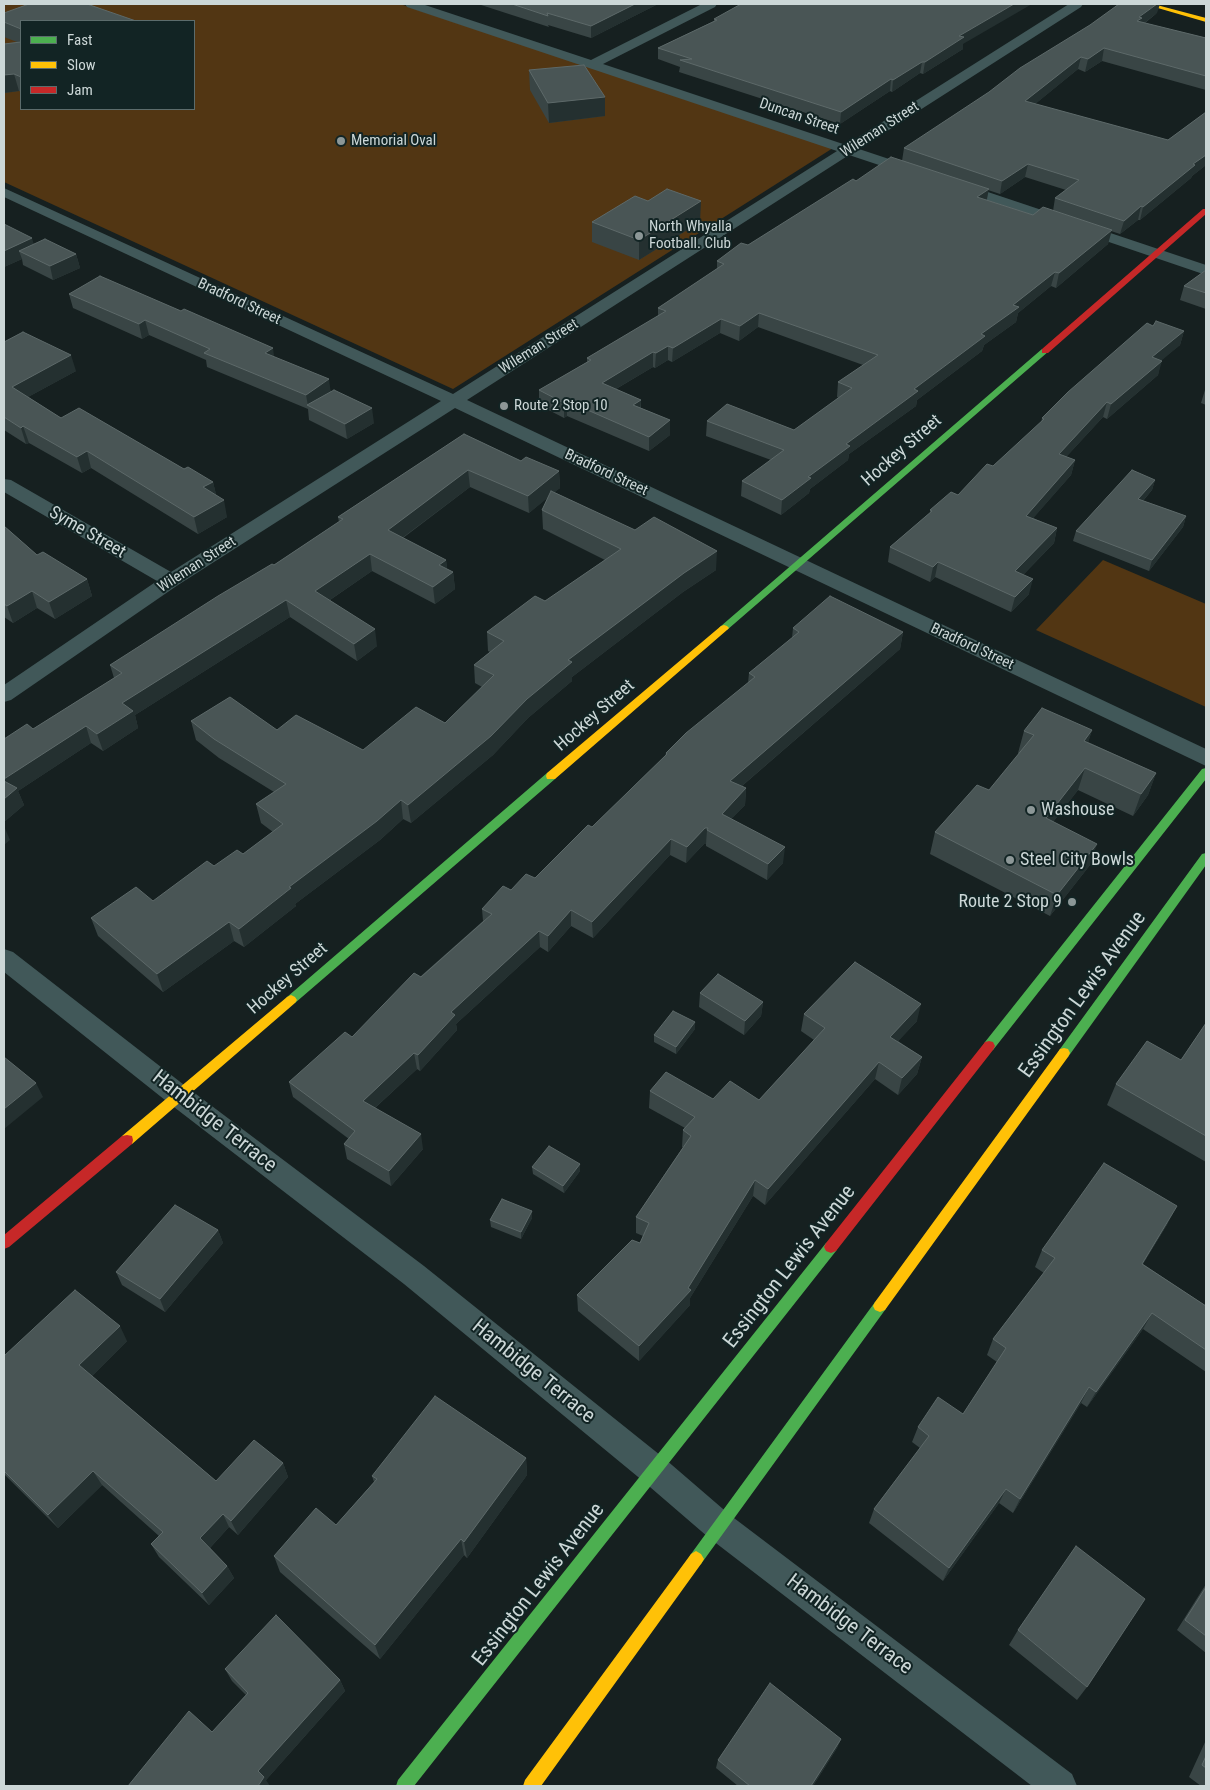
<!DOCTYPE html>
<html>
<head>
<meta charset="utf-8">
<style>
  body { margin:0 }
  #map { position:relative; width:1210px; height:1790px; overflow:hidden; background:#162020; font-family:"Roboto Condensed",sans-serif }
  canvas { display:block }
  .frame { position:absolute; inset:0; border:5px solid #ccd7d7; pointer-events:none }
  .legend { position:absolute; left:20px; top:20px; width:175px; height:90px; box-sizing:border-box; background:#122424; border:1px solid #5c6c6c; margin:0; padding:6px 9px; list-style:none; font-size:15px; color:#ccd7d7 }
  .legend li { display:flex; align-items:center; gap:10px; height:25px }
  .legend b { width:25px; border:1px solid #5c6c6c }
</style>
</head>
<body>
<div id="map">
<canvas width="1210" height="1790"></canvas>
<div class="frame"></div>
<ul class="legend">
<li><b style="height:6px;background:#4caf50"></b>Fast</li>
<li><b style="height:6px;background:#ffc107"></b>Slow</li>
<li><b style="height:6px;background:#c62828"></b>Jam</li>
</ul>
</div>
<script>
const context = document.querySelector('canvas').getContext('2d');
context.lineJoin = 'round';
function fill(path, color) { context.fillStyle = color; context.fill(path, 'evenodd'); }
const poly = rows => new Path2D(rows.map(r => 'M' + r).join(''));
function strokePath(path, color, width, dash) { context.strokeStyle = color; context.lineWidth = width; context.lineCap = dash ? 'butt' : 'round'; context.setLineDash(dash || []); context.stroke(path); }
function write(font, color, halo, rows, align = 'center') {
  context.font = font + ' "Roboto Condensed",sans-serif'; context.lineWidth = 4; context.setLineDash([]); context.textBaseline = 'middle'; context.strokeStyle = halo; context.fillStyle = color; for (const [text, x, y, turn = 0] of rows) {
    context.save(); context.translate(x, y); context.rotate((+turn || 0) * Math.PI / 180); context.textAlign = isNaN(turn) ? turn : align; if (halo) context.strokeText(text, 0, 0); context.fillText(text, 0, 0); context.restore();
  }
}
const green = poly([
  [4,4,400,4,833,148,453,389,4,182],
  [21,21,194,21,194,109,21,109],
  [1103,560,1206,604,1206,707,1036,630]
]);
const street = poly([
  [405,4,422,4,591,60,702,4,717,4,715,7,603,64,846,145,1069,4,1083,4,1081,7,859,149,919,169,921,172,919,175,909,175,849,155,467,400,1206,749,1206,766,455,408,178,585,11,700,4,702,4,685,157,581,4,492,4,479,11,480,171,572,441,401,4,197,4,188,453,394,837,151,407,7,405,4],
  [958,182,1206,265,1206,275,953,189,951,186,953,183,958,182],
  [4,949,13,952,188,1088,424,1266,665,1459,730,1515,1072,1774,1077,1786,1032,1786,708,1537,643,1481,404,1284,170,1104,4,972,4,949]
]);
const fast = poly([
  [1042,349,1049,351,727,630,721,630,719,628,721,626,1042,349],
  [1206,768,1206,779,993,1050,989,1051,985,1050,983,1046,985,1042,1202,769,1206,768],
  [551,772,555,773,556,776,555,779,295,1003,287,1003,285,1000,287,997,547,773,551,772],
  [1206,853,1206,865,1068,1057,1064,1058,1060,1057,1058,1053,1060,1049,1202,854,1206,853],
  [831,1241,836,1243,838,1247,836,1251,414,1786,396,1786,398,1780,826,1243,831,1241],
  [880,1300,885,1302,887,1306,885,1310,701,1564,696,1567,691,1564,688,1559,691,1554,875,1302,880,1300]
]);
const slow = poly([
  [1144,4,1153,4,1206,18,1206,22,1144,4],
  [724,625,727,626,729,628,727,630,555,779,547,779,546,776,547,773,721,626,724,625],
  [291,995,295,997,297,1000,295,1003,132,1144,127,1145,122,1144,121,1140,122,1136,287,997,291,995],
  [1064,1048,1068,1049,1070,1053,1068,1057,885,1310,880,1312,875,1310,873,1306,875,1302,1060,1049,1064,1048],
  [696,1551,701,1554,704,1559,701,1564,541,1786,523,1786,525,1780,691,1554,696,1551]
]);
const jam = poly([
  [1203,209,1206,209,1206,214,1048,353,1042,353,1042,349,1203,209],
  [989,1041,993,1042,995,1046,993,1050,836,1251,831,1253,826,1251,824,1247,826,1243,985,1042,989,1041],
  [127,1135,132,1136,133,1140,132,1144,9,1247,4,1249,4,1235,122,1136,127,1135]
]);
const wall = poly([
  [478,4,658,4,591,38,548,25,549,27],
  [4,13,21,21,21,92,19,91,4,93,4,44,17,42,4,37],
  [1157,13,1145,23,1206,38,1206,90,1102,61,1085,72,1078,69,1035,104,1168,140,1206,112,1206,165,1192,176,1191,178,1140,220,1138,220,1120,234,1111,231,1108,244,1056,288,1051,286,1018,313,1016,322,984,345,982,351,917,400,916,406,849,454,848,460,810,489,809,493,781,515,741,496,742,481,771,460,706,436,707,421,794,430,839,398,837,397,838,382,863,365,758,327,739,341,720,333,672,362,668,360,655,368,653,367,616,389,641,400,641,408,670,420,670,435,649,451,567,416,564,418,539,405,539,390,587,362,587,358,658,316,658,308,717,269,717,261,748,245,856,181,902,161,904,148],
  [1025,177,1066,190,1055,198,1053,211,1033,215,987,200,988,190,1000,194],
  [714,19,963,44,963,49,923,74,920,73,892,92,890,91,840,124,679,72,680,67,658,59,658,48,714,21],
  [529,70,605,116,549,123,530,90],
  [592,222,700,222,639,260,592,242],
  [4,224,34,244,76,254,80,268,53,280,23,265,22,259,4,267],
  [1206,270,1206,309,1180,300,1184,286],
  [69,294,274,357,331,391,374,423,347,439,309,420,308,409,207,367,206,360,149,335,142,339,73,308],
  [1153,326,1184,331,1180,345,1161,360,1158,375,1107,419,1103,417,1066,457,1075,460,1071,475,1033,518,1057,528,1054,543,1023,575,1029,594,1011,612,935,577,930,582,888,562,890,547,930,513,930,510,958,495,993,466,1041,423,1042,418],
  [4,342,76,371,28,397,61,418,184,469,213,482,216,495,227,517,198,534,91,468,82,473,29,443,26,444,4,430],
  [1206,389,1206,405,1201,403,1205,390],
  [464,434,521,461,559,471,560,488,554,492,716,570,683,592,572,677,572,681,528,718,493,755,411,823,403,819,380,840,295,904,296,906,244,947,234,941,163,992,98,936,91,918,153,901,214,866,243,854,273,832,261,823,256,804,274,792,219,758,196,740,191,721,277,730,363,750,445,723,482,687,475,683,474,665,490,652,488,651,487,632,545,601,605,560,543,529,542,510,548,497,529,513,470,487,403,538,446,560,447,569,453,572,455,589,435,604,372,571,330,600,377,646,357,661,290,617,135,715,138,728,103,751,91,743,18,791,24,805,4,822,33,729,114,678,110,665,274,565,339,522,338,517],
  [1155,480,1152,490,1143,501,1186,516,1183,527,1149,571,1073,541,1076,531],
  [4,526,37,555,87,579,92,596,55,619,37,608,13,623,4,617],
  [793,628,903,632,900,649,742,786,746,788,745,805,731,819,783,863,767,880,706,846,706,844,704,844,686,863,670,855,593,938,571,926,548,952,540,947,456,1024,457,1030,420,1071,417,1069,375,1108,423,1149,391,1186,347,1159,344,1144,349,1139,293,1097,289,1082,352,1037,483,921,482,909,511,890,535,878,592,827,665,756,666,753,748,683,749,673,792,638],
  [1092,730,1088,742,1156,773,1148,795,1133,816,1078,790,1053,822,1090,865,1050,916,930,854,935,832,989,790,1019,754,1018,753,1024,731],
  [700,993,763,1002,761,1016,744,1035,699,1007],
  [804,1014,917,1021,898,1041,922,1057,917,1074,898,1095,875,1079,765,1205,753,1196,690,1298,690,1305,639,1361,578,1311,577,1295,640,1243,643,1236,636,1233,636,1217,683,1147,682,1147,683,1130,685,1128,649,1108,650,1091,713,1099,759,1100,814,1040,801,1031],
  [1206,1023,1206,1162,1107,1105,1116,1084,1181,1060],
  [695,1029,676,1054,654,1042,654,1035],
  [580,1164,580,1171,564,1193,533,1174,532,1167],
  [532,1211,532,1218,521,1239,491,1227,490,1220],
  [1168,1223,1143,1264,1206,1306,1206,1372,1143,1329,1087,1407,1081,1403,1013,1513,999,1503,943,1581,869,1523,874,1509,920,1448,912,1442,918,1427,963,1414,997,1362,987,1355,993,1339,1044,1273,1035,1267,1042,1250],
  [218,1230,223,1243,165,1312,122,1285,116,1272],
  [127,1341,92,1376,216,1481,283,1463,288,1477,238,1535,229,1527,210,1548,227,1566,234,1578,209,1605,159,1557,151,1544,159,1536,102,1485,58,1528,4,1474,4,1356],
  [526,1458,527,1475,467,1558,464,1555,380,1659,280,1572,274,1556,336,1525,374,1482,372,1476],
  [1206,1584,1206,1653,1177,1630],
  [1018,1630,1087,1687,1077,1700,1009,1645],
  [225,1669,340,1680,345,1691,266,1780,212,1732,246,1695,232,1681],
  [841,1739,837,1748,813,1786,738,1786,716,1768,718,1760],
  [1206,1740,1206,1786,1201,1786,1189,1777]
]);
const shadedWall = poly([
  [635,4,658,4,591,38,591,26],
  [1014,4,1032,4,963,44,963,49,923,74,925,62,959,36],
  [1157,4,1160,4,1157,13,1139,27,1137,21,1139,17],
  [1104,48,1102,61,1085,72,1088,59],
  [1081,57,1078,69,1023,114,1025,101],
  [922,62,920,73,892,92,893,80],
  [14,74,19,91,4,93,4,75],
  [891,79,890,91,840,124,841,112],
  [605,97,605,116,549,123,548,103],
  [1206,155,1206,165,1192,176,1191,178,1140,220,1143,207,1193,164],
  [1028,164,1025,177,1000,194,1002,181],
  [989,189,986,203,977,197],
  [701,201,700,222,639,260,639,240],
  [1141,206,1138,220,1120,234,1124,221],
  [1112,230,1108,244,1056,288,1059,273],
  [32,238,36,252,19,251,22,259,4,267,4,251],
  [76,254,80,268,53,280,50,266],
  [1055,272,1051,286,1018,313,1016,322,984,345,982,351,917,400,916,406,849,454,848,460,810,489,809,493,781,515,782,500,808,477,846,444,981,334,1013,305],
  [759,313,758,327,739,341,740,326],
  [721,319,720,333,672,362,673,348],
  [145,320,149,335,142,339,139,324],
  [1184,331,1180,345,1148,372,1152,357],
  [668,346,668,360,655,368,656,353],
  [273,348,275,363,265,353],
  [653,352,653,367,602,397,602,383],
  [71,355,76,371,17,403,12,387],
  [1162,361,1158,375,1107,419,1111,404],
  [329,379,331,394,308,406,306,395],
  [641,400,640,415,633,405],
  [567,401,567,416,564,418,564,403],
  [1107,402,1103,417,1055,469,1059,454],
  [372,408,374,423,347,439,345,424],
  [670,420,670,435,649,451,649,437],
  [23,426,29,443,26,444,21,428],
  [87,451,91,468,82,473,77,457],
  [1075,460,1071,475,1022,531,1026,516],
  [468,470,470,487,390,547,388,530],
  [559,471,560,488,529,513,528,496],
  [1155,480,1152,490,1135,510,1138,499],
  [213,482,217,498,203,487],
  [224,500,227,517,198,534,194,517],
  [1186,516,1183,527,1149,571,1152,560],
  [1057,528,1054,543,1012,586,1015,571],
  [717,551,716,570,683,592,572,677,572,681,528,718,493,755,411,823,408,805,568,660,684,573],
  [370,554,372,571,318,608,315,591],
  [446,560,448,576,453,572,455,589,435,604,433,587,439,565],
  [938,562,935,577,930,582,933,567],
  [87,579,92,596,55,619,49,602],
  [1033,579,1029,594,1011,612,1015,597],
  [32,591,37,608,13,623,7,606],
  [286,600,290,617,135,715,138,728,103,751,97,734,122,703],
  [375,629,377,646,357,661,354,644],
  [903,632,900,649,729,797,730,781],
  [86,726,91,743,18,791,24,805,4,822,4,779],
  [1092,730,1085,752,1084,741],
  [1085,768,1078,790,1039,840,1046,818],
  [1156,773,1148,795,1133,816,1141,794],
  [746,788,745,805,721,830,722,814],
  [401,800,403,819,380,840,295,904,296,906,244,947,239,929,289,887],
  [4,826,10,840,4,845],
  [705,828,708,828,707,830,706,844,704,844,686,863,687,847],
  [671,839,670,855,593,938,592,922],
  [1097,844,1090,865,1050,916,1057,895],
  [785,847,783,863,767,880,768,864],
  [571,910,571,926,548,952,548,936],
  [229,922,234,941,163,992,157,974],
  [539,931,540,947,456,1024,457,1030,420,1071,418,1055,451,1012],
  [763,1002,761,1016,744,1035,745,1021],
  [921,1004,917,1021,886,1054,890,1037],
  [695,1022,695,1029,676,1054,676,1047],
  [414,1053,417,1069,366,1116,363,1101],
  [922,1057,917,1074,898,1095,902,1078],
  [879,1062,875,1079,765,1205,768,1189],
  [36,1083,43,1097,4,1129,4,1109],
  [421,1134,423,1149,391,1186,389,1171],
  [580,1164,580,1171,564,1193,563,1186],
  [755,1180,753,1196,690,1298,690,1305,639,1361,639,1346,688,1288],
  [1177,1206,1168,1223,1133,1280,1142,1264],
  [532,1211,532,1218,521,1239,521,1232],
  [218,1230,223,1243,165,1312,160,1299],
  [1152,1313,1143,1329,1087,1407,1096,1392],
  [120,1326,127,1341,88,1380,79,1365],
  [1089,1387,1081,1403,1013,1513,1020,1499],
  [526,1458,527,1475,467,1558,464,1542],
  [283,1463,288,1477,238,1535,231,1521],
  [93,1471,102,1485,58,1528,48,1515],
  [1006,1489,999,1503,943,1581,949,1568],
  [223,1514,229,1527,207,1551,200,1538],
  [461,1539,464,1555,380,1659,375,1645],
  [227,1566,234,1578,209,1605,202,1593],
  [340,1680,345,1691,266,1780,270,1786,258,1786,258,1771],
  [841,1739,837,1748,813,1786,811,1786]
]);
const building = poly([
  [29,4,87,4,136,21,21,21,21,29,4,22,4,13,29,4],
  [512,4,635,4,591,26,547,13,548,16,512,4],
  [741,4,1014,4,959,36,964,37,925,62,922,62,893,80,891,79,841,112,680,60,692,59,658,48,717,20,714,19,741,4],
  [1119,4,1157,4,1139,17,1142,18,1137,21,1206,38,1206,76,1104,48,1088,59,1081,57,1025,101,1168,140,1206,112,1206,155,1193,164,1195,165,1143,207,1141,206,1124,221,1055,198,1079,180,1028,164,1002,181,904,148,989,92,1020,68,1090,25,1119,4],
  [21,42,21,77,14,74,4,75,4,44,21,42],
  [584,65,605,97,548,103,529,70,584,65],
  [891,157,989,189,977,197,1033,215,1043,207,1112,230,1059,273,1055,272,1013,305,1019,307,981,334,985,336,914,389,918,391,846,444,850,446,808,477,811,478,782,500,742,481,784,450,707,421,727,404,794,430,852,388,838,382,878,355,759,313,740,326,721,319,673,348,668,346,656,353,653,352,602,383,641,400,633,405,670,420,649,437,567,401,564,403,539,390,591,360,587,358,666,311,658,308,724,264,717,261,741,243,748,245,853,179,856,181,891,157],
  [667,189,701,201,639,240,592,222,635,196,648,201,667,189],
  [4,224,32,238,4,251,4,224],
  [45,239,76,254,50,266,19,251,45,239],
  [1206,270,1206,293,1184,286,1206,270],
  [100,276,181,311,184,309,273,348,265,353,329,379,306,395,204,353,210,349,145,320,139,324,69,294,100,276],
  [1156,321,1184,331,1152,357,1162,361,1111,404,1107,402,1059,454,1075,460,1026,516,1057,528,1015,571,1033,579,1015,597,938,562,933,567,890,547,932,511,930,510,951,492,958,495,987,464,993,466,1044,419,1042,418,1068,392,1147,323,1153,326,1156,321],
  [23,332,71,355,12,387,61,418,79,408,184,469,188,467,213,482,203,487,224,500,194,517,87,451,77,457,23,426,21,428,4,417,4,342,23,332],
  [334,390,372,408,345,424,307,405,334,390],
  [464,434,521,461,526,457,559,471,528,496,468,470,388,530,446,560,439,565,453,572,433,587,370,554,315,591,375,629,354,644,286,600,122,703,133,711,97,734,86,726,4,779,4,739,27,724,33,729,122,673,110,665,218,596,272,564,274,565,343,519,338,517,464,434],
  [1132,470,1155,480,1138,499,1186,516,1152,560,1076,531,1132,470],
  [551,491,635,530,654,517,717,551,684,573,568,660,572,662,527,699,491,736,408,805,401,800,377,821,289,887,291,888,239,929,229,922,157,974,91,918,136,887,153,901,207,861,214,866,237,850,243,854,283,824,256,804,286,784,214,739,191,721,230,697,277,730,296,715,363,750,416,707,445,723,494,675,474,665,504,641,487,632,535,596,545,601,621,549,542,510,551,491],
  [4,526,37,555,43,552,87,579,49,602,32,591,7,606,4,604,4,526],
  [830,596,903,632,730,781,746,788,722,814,785,847,768,864,707,830,708,828,705,828,687,847,671,839,592,922,571,910,548,936,539,931,451,1012,455,1015,418,1055,414,1053,363,1101,421,1134,389,1171,344,1144,355,1131,289,1082,345,1032,352,1037,414,973,421,977,492,914,482,909,503,886,511,890,526,874,535,878,588,825,592,827,667,754,666,753,686,733,755,677,749,673,799,632,793,628,830,596],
  [1042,708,1092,730,1084,741,1156,773,1141,794,1085,768,1046,818,1097,844,1057,895,935,832,977,785,989,790,1034,735,1024,731,1042,708],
  [4,781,17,788,4,799,4,781],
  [855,962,921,1004,890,1037,922,1057,902,1078,879,1062,768,1189,755,1180,688,1288,691,1290,639,1346,577,1295,632,1240,640,1243,649,1223,636,1217,691,1136,683,1130,695,1117,650,1091,666,1072,713,1099,730,1081,759,1100,825,1028,804,1014,855,962],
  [718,974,763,1002,745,1021,700,993,718,974],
  [673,1011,695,1022,676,1047,654,1035,673,1011],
  [1206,1023,1206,1136,1116,1084,1147,1041,1181,1060,1206,1023],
  [4,1057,36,1083,4,1109,4,1057],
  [549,1146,580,1164,563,1186,532,1167,549,1146],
  [1104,1163,1177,1206,1142,1264,1206,1306,1206,1350,1152,1313,1096,1392,1089,1387,1020,1499,1006,1489,949,1568,874,1509,929,1436,918,1427,938,1397,963,1414,1006,1348,993,1339,1055,1258,1042,1250,1104,1163],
  [502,1199,532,1211,521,1232,490,1220,502,1199],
  [175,1205,218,1230,160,1299,116,1272,175,1205],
  [75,1290,120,1326,79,1365,216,1481,254,1440,283,1463,231,1521,223,1514,200,1538,227,1566,202,1593,151,1544,163,1532,93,1471,48,1515,4,1471,4,1356,75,1290],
  [435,1396,526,1458,464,1542,461,1539,375,1645,274,1556,316,1508,336,1525,377,1479,372,1476,435,1396],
  [1076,1546,1145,1599,1087,1687,1018,1630,1076,1546],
  [1206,1587,1206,1636,1185,1620,1206,1587],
  [276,1615,340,1680,258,1771,264,1777,258,1786,128,1786,189,1711,212,1732,248,1693,225,1669,276,1615],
  [770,1683,841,1739,811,1786,750,1786,718,1760,770,1683],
  [1206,1756,1206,1768,1202,1765,1206,1756]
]);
const markers = [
  [341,141,5,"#8c9797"],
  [639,236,5,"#8c9797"],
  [504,406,5,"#8c9797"],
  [1031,810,5,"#8c9797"],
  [1010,860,5,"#8c9797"],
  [1072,902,5,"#8c9797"]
];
const farStreetnames = [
  ["Duncan Street",799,117,19],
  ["Wileman Street",880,130,-33],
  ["Bradford Street",239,302,25],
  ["Wileman Street",539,347,-32],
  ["Bradford Street",606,473,25],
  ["Wileman Street",197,565,-33],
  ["Bradford Street",972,647,25]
];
const farPoinames = [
  ["Memorial Oval",351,141],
  ["North Whyalla",649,227],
  ["Football. Club",649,244],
  ["Route 2 Stop 10",514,406]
];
const streetNames = [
  ["Hockey Street",902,451,-41],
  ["Syme Street",87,533,30],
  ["Hockey Street",595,716,-41],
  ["Hockey Street",288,979,-41]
];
const poiNames = [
  ["Washouse",1041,810],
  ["Steel City Bowls",1020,860],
  ["Route 2 Stop 9",1062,902,"right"]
];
const nearStreetnames = [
  ["Essington Lewis Avenue",1083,995,-54],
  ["Hambidge Terrace",214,1122,38],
  ["Essington Lewis Avenue",790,1267,-52],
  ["Hambidge Terrace",533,1372,39],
  ["Essington Lewis Avenue",539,1585,-52],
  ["Hambidge Terrace",849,1625,37]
];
fill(green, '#523613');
fill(street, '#415859');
fill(fast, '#4caf50');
fill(slow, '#ffc107');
fill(jam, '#c62828');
fill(wall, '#394545');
fill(shadedWall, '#243030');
fill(building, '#495555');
strokePath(building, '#5d6969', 1);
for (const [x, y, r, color] of markers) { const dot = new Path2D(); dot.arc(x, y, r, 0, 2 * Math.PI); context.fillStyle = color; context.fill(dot); strokePath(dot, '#122424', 2); }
write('15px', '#ccd7d7', '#122424', farStreetnames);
write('15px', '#ccd7d7', '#122424', farPoinames, 'left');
write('18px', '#ccd7d7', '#122424', streetNames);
write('18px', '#ccd7d7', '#122424', poiNames, 'left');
write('21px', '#ccd7d7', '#122424', nearStreetnames);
</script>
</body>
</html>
